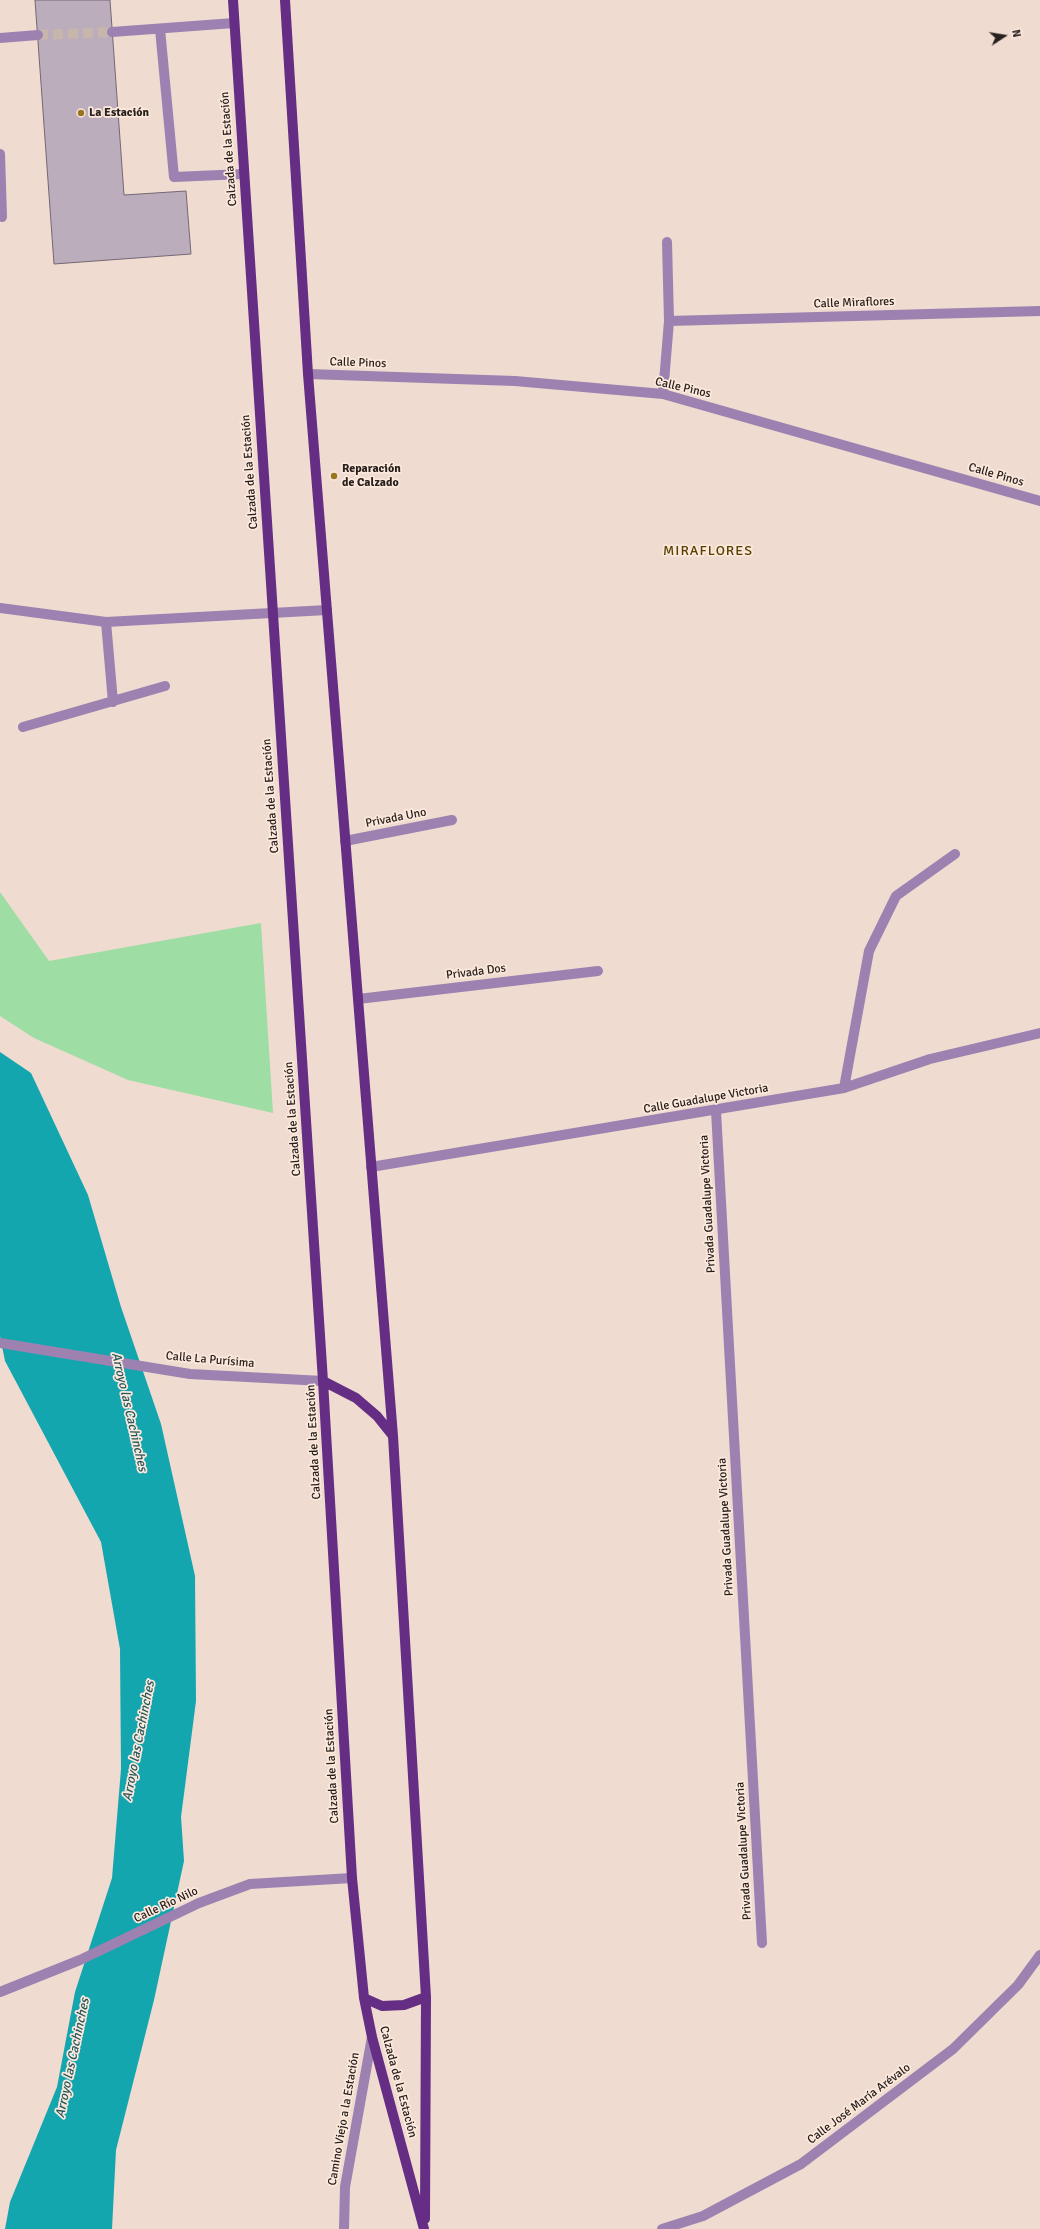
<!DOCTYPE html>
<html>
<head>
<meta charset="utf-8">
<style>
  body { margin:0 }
  #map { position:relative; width:1040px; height:2229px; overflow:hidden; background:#efdbcf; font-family:Signika,sans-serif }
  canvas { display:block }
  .north { position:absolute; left:984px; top:16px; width:40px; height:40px; -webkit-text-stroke:3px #fce8dc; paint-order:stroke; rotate:78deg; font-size:11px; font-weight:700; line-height:16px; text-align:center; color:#27201c }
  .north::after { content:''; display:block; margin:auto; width:14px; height:18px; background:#27201c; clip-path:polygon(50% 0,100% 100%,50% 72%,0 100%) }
</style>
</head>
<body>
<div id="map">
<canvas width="1040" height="2229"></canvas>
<div class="north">N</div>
</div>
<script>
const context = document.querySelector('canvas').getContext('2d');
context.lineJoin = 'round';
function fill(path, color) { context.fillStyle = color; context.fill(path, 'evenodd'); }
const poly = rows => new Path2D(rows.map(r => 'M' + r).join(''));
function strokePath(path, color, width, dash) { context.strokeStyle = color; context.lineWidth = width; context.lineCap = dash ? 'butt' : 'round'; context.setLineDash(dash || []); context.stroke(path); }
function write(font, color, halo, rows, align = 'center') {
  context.font = font + ' Signika,sans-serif'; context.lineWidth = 3.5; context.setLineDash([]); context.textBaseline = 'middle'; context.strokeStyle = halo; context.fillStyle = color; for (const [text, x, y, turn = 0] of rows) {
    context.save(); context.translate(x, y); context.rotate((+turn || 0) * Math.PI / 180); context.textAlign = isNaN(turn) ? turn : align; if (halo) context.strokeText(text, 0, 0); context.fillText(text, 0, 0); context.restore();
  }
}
const green = poly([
  [0,892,49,961,261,923,273,1113,128,1080,34,1038,0,1016]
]);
const water = poly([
  [0,1052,31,1073,88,1195,121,1307,161,1424,195,1576,196,1701,181,1817,184,1861,154,2000,116,2150,112,2229,5,2229,10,2202,57,2087,75,1992,112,1878,121,1769,120,1649,101,1542,5,1361,0,1336]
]);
const building = poly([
  [35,0,110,0,124,195,186,191,191,254,54,264,35,0]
]);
const minorTunnel = poly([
  [38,35,112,32]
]);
const minor = poly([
  [160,29,174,177,243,174],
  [112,32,234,23],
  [0,38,38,35],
  [0,154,2,217],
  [669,321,1040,311],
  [308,374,515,381,663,394,1040,501],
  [663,394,669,321,667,242],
  [0,608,106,622,327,610],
  [106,622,113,702],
  [23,727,165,686],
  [345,841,452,820],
  [358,999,598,971],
  [844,1088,869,951,896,896,955,854],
  [716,1111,762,1943],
  [371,1167,844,1088,930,1059,1040,1033],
  [0,1343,190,1374,323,1381],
  [0,1992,80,1960,199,1903,250,1884,352,1878],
  [344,2229,345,2187,372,2037],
  [662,2229,703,2216,801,2164,953,2049,1018,1985,1040,1955]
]);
const major = poly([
  [233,0,323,1381,352,1878,364,1998,372,2037,424,2229],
  [285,0,308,374,393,1436,426,1997,425,2219],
  [323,1381,356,1398,377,1416,393,1436],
  [364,1998,382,2006,404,2005,426,1997]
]);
const markers = [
  [81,113,4,"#987620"],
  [334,476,4,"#987620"]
];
const poiNames = [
  ["La Estación",89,113],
  ["Reparación",342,469],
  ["de Calzado",342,483]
];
const streetNames = [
  ["Calzada de la Estación",229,149,-94],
  ["Calle Miraflores",854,303,-2],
  ["Calle Pinos",358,363,2],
  ["Calle Pinos",683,388,13],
  ["Calzada de la Estación",250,472,-94],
  ["Calle Pinos",996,475,16],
  ["Calzada de la Estación",271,796,-94],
  ["Privada Uno",396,818,-11],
  ["Privada Dos",476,972,-7],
  ["Calle Guadalupe Victoria",706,1099,-10],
  ["Calzada de la Estación",293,1119,-94],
  ["Privada Guadalupe Victoria",708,1204,-93],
  ["Calle La Purísima",210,1360,5],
  ["Calzada de la Estación",314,1442,-93],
  ["Privada Guadalupe Victoria",726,1527,-93],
  ["Calzada de la Estación",332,1766,-93],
  ["Privada Guadalupe Victoria",744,1851,-93],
  ["Calle Río Nilo",166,1905,-25],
  ["Calzada de la Estación",398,2082,75],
  ["Calle José María Arévalo",859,2104,-37],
  ["Camino Viejo a la Estación",344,2119,-80]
];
const waterNames = [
  ["Arroyo las Cachinches",129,1412,77],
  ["Arroyo las Cachinches",139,1741,-79],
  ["Arroyo las Cachinches",73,2058,-78]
];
const quarterNames = [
  ["MIRAFLORES",708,551]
];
fill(green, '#9edda4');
fill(water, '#14a6af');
fill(building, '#bbadbc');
strokePath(building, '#746775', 1);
strokePath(minorTunnel, '#c7b6ab', 10, [10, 5]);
strokePath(minor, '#9d81b0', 10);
strokePath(major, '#652d83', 10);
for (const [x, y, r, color] of markers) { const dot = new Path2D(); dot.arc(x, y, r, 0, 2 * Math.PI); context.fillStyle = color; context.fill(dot); strokePath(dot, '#fce8dc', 1.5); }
write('bold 12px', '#27201c', '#fce8dc', poiNames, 'left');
write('12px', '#27201c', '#fce8dc', streetNames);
write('italic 13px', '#23585c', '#fce8dc', waterNames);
context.letterSpacing = '1px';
write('14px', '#574000', '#fce8dc', quarterNames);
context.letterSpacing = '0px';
</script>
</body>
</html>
